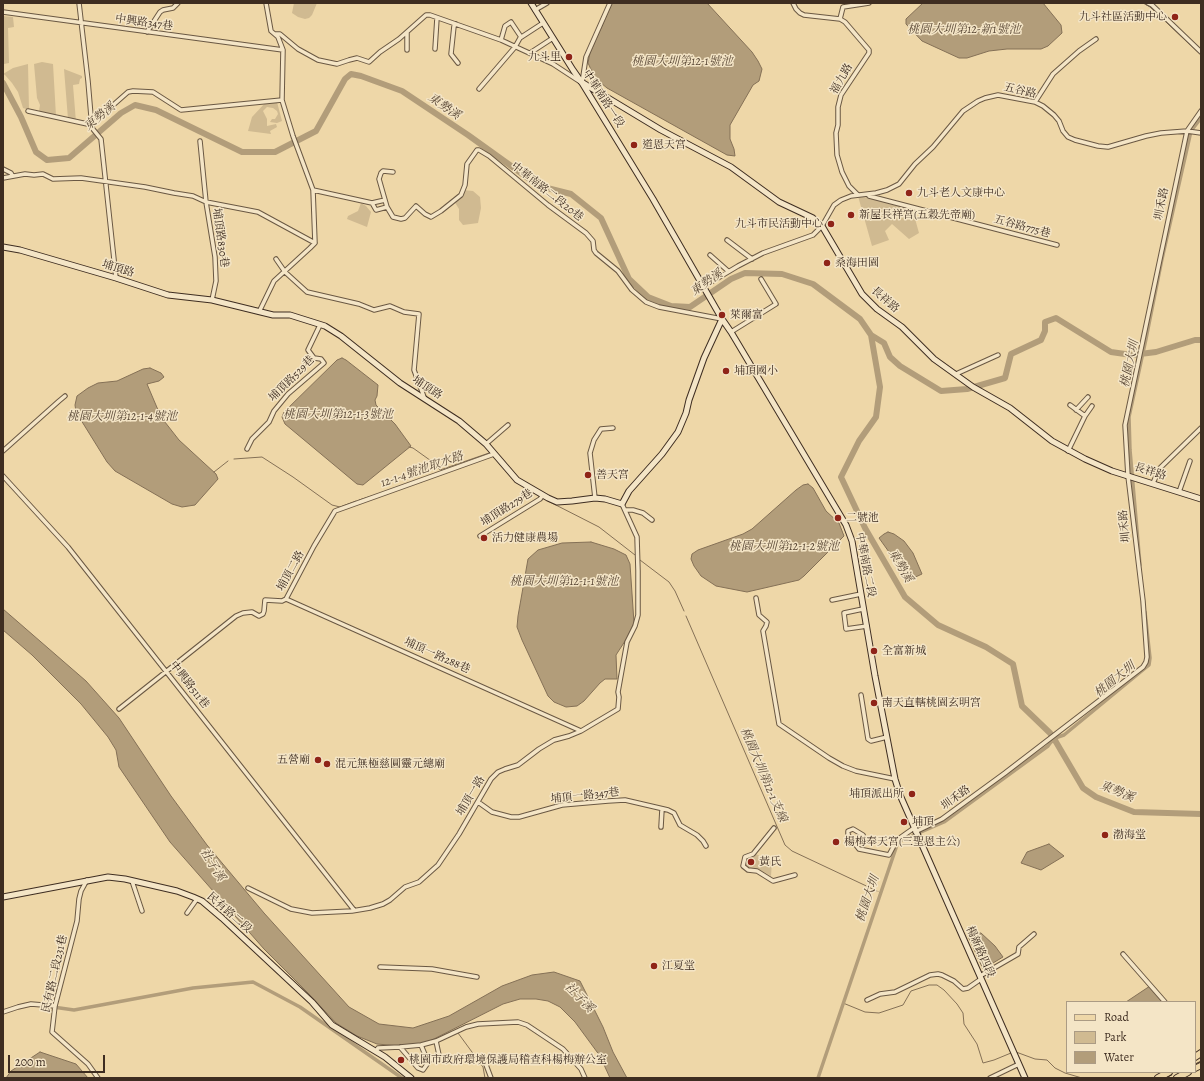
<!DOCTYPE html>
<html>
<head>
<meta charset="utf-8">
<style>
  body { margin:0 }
  #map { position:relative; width:1204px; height:1081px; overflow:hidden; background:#eed7a8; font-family:Alegreya,serif }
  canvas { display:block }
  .frame { position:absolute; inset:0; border:4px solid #3e2d21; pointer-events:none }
  .legend { position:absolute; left:1066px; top:1001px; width:130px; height:72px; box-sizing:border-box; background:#f4e5c6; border:1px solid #ab9b84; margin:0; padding:5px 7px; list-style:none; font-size:12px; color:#3e2d21 }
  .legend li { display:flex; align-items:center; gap:8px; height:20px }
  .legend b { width:20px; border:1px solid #ab9b84 }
  .scale { position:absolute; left:8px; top:1055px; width:97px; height:18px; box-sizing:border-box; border:2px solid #3e2d21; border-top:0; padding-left:5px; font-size:12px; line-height:14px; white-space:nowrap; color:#3e2d21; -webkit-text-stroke:3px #f4e5c6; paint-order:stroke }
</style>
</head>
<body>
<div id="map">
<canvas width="1204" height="1081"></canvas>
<div class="frame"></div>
<ul class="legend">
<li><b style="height:5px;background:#eed7a8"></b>Road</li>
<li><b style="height:11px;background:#d0ba91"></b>Park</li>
<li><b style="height:11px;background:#b29d7a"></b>Water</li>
</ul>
<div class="scale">200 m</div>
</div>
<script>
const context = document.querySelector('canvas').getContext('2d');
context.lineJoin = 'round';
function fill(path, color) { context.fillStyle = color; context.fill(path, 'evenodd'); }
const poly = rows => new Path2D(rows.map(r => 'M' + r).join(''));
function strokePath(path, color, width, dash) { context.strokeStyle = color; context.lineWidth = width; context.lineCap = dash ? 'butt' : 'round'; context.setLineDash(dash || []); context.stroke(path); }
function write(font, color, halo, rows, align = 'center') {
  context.font = font + ' Alegreya,"Noto Serif TC",serif'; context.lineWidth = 3; context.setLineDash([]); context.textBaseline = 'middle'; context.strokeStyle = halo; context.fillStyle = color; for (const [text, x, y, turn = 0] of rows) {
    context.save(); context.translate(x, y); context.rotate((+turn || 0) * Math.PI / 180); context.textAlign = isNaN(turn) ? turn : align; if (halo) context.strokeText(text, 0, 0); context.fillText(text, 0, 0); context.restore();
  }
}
const green = poly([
  [294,3,317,3,312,15,309,18,305,19,298,17,292,13],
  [3,16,13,17,14,27,8,28,9,63,4,64],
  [42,62,53,64,56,116,39,111,40,105,37,98,34,64],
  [28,64,29,110,23,108,18,92,12,83,5,75,3,74,13,68],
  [64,69,82,76,82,78,80,79,79,84,73,85,76,122,68,119],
  [266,102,277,102,282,121,277,123,270,122,272,119,275,119,278,114,277,111,273,108,267,107,263,111,267,119,267,126,276,124,277,127,270,131,271,134,248,131,252,117],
  [463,190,473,191,480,197,481,208,478,223,463,225,459,220,459,209,454,201],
  [858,196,870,198,912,208,919,233,909,239,892,224,885,231,889,240,872,246],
  [361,203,366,206,371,212,367,227,347,219,348,216,358,211],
  [754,853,772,862,771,876,762,871,756,869,749,869,746,867,745,863,747,857]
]);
const water = poly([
  [612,3,707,3,752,52,758,61,762,69,759,81,753,85,730,125,730,139,734,149,735,156,727,155,607,88,595,78,588,63,590,53,612,3],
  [923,3,1043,3,1061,25,1062,33,1048,46,1041,49,1007,49,989,51,967,58,959,58,922,41,906,24,906,19,923,3],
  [342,358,346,360,378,385,377,396,375,400,376,405,395,424,411,446,363,485,357,484,285,424,282,417,284,412,337,360,342,358],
  [150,368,161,373,164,377,159,381,147,384,161,417,179,440,216,474,218,479,195,505,182,507,172,504,115,471,107,462,76,412,75,405,77,396,88,388,98,383,117,381,143,369,150,368],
  [808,484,813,488,826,511,839,523,844,536,804,576,799,580,747,592,716,586,701,576,694,566,691,559,692,554,698,550,743,534,752,529,796,490,803,485,808,484],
  [888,532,894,534,904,541,913,553,922,574,909,580,879,538,884,534,888,532],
  [591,542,614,549,626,555,630,564,634,623,627,638,616,655,617,679,605,679,600,683,584,701,577,706,566,707,554,702,548,696,522,640,517,627,518,616,528,559,538,550,562,543,591,542],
  [3,609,86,681,119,718,171,796,207,845,264,913,349,1007,379,1024,413,1028,449,1016,502,986,532,975,554,972,580,981,603,1027,613,1052,627,1078,610,1078,600,1056,575,1022,560,1007,548,1001,536,999,520,999,503,1004,426,1043,400,1046,377,1044,357,1036,336,1023,308,993,264,949,170,842,119,767,116,750,108,737,81,704,32,655,3,630,3,609],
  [1049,844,1064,856,1041,870,1021,863,1027,852,1049,844],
  [971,933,981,933,995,946,1003,957,983,969,968,936,971,933],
  [1150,986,1164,1002,1126,1002,1150,986],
  [40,1052,76,1064,88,1078,6,1078,11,1071,40,1052]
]);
const stream = poly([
  [1143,3,1150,7,1201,55],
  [409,447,413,448,434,463,440,470,489,453,490,454],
  [494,457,504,469],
  [234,459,262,457,293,477,332,505,340,507,356,501],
  [214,472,228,461],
  [359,500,375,495],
  [548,501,599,527,635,555],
  [640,560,669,582,675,591,684,611],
  [686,616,785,845,792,851,877,891],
  [879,892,880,893],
  [843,1003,865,1012,879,1013,903,1005,911,991,929,985,937,985,944,990,957,1004,963,1013,964,1024,977,1044,983,1063,994,1060,1011,1053],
  [458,1033,483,1067,485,1078],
  [1016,1052,1035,1059,1047,1060,1055,1068,1065,1073,1082,1078]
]);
const canal = poly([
  [1140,565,1130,450,1129,417,1146,339,1162,259,1191,131,1201,118],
  [53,1007,74,1010,193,988,253,982,300,1007,402,1078],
  [818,1078,898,842,944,822,1048,746,1051,742,1058,737,1064,735,1149,665,1150,658,1145,612]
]);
const river = poly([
  [3,83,21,117,36,152,47,160,69,158,121,113,135,105,156,110,242,152,275,152,316,131,345,79,351,74,361,76,402,91,468,135,539,186,571,194,601,218,629,279,648,297,671,306,690,307,731,279,745,273,782,274,813,284,860,319,871,335,880,387,876,417,859,441,841,477,865,528,905,597,938,625,986,647,1013,664,1022,706,1050,733,1056,742,1083,788,1096,797,1134,812,1201,814],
  [871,335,884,343,890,357,900,366,941,391,967,389,1005,378,1011,354,1041,340,1045,331,1045,322,1056,318,1111,352,1132,355,1156,352,1195,340,1201,340]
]);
const street = poly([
  [79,3,88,81,92,128,101,139,116,278],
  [793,3,796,9,800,13,804,15,840,19,845,22,869,50,869,53,841,95,838,107,838,125,836,133,837,155,842,172,849,186,858,195],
  [1148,3,1152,5,1201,52],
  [535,10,547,3],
  [3,12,283,50],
  [840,19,843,7,869,3],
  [456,24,454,26,451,54,458,63],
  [147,32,160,12,163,10,173,8,178,3],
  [407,33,407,50],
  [275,34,280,34,298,49,318,60,337,64,349,60,357,58,369,62,380,52,399,39,426,15,430,15,501,40,553,64,582,83,586,57,610,3],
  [501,40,505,26,511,22,521,37],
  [435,49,437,18],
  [530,53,553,38],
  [479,89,515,47,520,38,543,23],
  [1035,102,1053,74,1079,51,1096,39],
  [28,111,92,125,111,107,128,92,133,91,153,92,181,110,282,100],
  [200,141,206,202,215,257,216,281,212,300],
  [3,169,11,173,12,175],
  [393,172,383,171,381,173,379,179,387,207,393,217,401,219,405,218,416,206,425,214,431,217,441,211,461,195,465,185,467,164,477,150,479,150,489,156,548,205,586,233,593,241,594,250,596,253,618,271,632,290,646,302,659,307,722,319],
  [3,178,25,174,34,175,43,174,53,179,81,178,145,187,174,193,193,196,206,202,258,212,315,243],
  [313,190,372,203,385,200],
  [869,196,1057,245],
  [372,203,376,210,387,207],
  [727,240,752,259],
  [710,255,728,271],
  [276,259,285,272,307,292,359,304,374,310,390,306,404,312,419,314,414,370,424,397],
  [703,287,738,266,763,253,813,235,822,226,834,205,841,200,851,196,876,193,887,190,899,184,915,164,933,147,963,111,978,101,985,98,998,95,1035,102,1043,106,1054,115,1059,121,1063,131,1068,137,1075,140,1098,146,1108,147,1146,136,1161,133,1187,131,1201,133],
  [259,312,274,281,310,248,315,243,313,190,293,136,282,100,283,50,278,37,271,31,266,3],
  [731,332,776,304,761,279],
  [956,374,998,355],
  [1070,405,1085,416],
  [1076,410,1088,397],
  [486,444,508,425],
  [247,449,252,439,269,422,274,411,288,394,324,363,321,359,314,358,308,350,320,325],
  [3,451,59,401,65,396],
  [1068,451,1085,416,1092,406],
  [3,476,68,547,354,910],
  [1153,483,1160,468,1201,428],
  [1179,492,1190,461],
  [595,498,590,453,594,440,601,429,613,428],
  [625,510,633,510,643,513,652,520],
  [480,536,540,499,543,495],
  [756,598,759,615,767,622,766,626,763,631,779,724,829,758,843,766,856,771,895,779],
  [286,599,581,731],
  [832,600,861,594],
  [863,609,844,613,846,629,867,626],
  [861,695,868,739,871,741,887,737],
  [119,709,236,616,243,613,252,612,259,616,263,614,264,611,265,600,282,601,286,599,314,546,335,511,494,454],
  [478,802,492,812,511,817,519,817,562,805,608,801,625,800,668,810,674,813,680,825,697,835,703,841,706,846],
  [661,827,662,809],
  [774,828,753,854,745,857,743,866,748,870,757,871,773,881,795,875],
  [915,832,942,819,1005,773,1143,667,1146,662,1147,657,1143,601,1128,476,1125,425,1187,131,1201,111],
  [863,835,853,829,848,831,848,835,859,849,889,855,897,840,914,828],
  [87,880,81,891,79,899,77,921,55,1006,52,1032,88,1064,98,1078],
  [132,881,142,911],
  [248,888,291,909,312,913,352,911,370,908,383,904,390,900,405,887,419,882,438,865,459,834,491,779,498,772,505,769,518,765,539,749,554,740,569,736,581,731,618,709,619,697,618,692,627,642,635,626,638,615,638,571,637,537,622,504],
  [187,913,197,899],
  [1123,954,1165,1002],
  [380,967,432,969,477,977],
  [980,976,1018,954,1019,947,1034,934],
  [867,1000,880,994,895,992,930,975,938,974,942,975,954,981,963,989,968,988,981,979],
  [3,1012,18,1007,31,1004,55,1006],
  [421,1045,428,1062],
  [400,1047,418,1068,423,1070,430,1060,439,1055,436,1041],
  [376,1051,378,1048,400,1047,421,1045,436,1041,466,1027,478,1024,518,1022,527,1025,563,1049,581,1069,585,1078],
  [485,1062,491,1078],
  [990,1078,1019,1064]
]);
const secondary = poly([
  [531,3,573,70,582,83,653,199,722,319,731,332,846,525,852,541,875,676,895,779,900,795,1025,1078],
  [583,83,661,130,731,167,779,202,813,218,822,226,862,294,877,309,902,327,934,359,973,387,1010,408,1052,441,1085,459,1112,471,1201,499],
  [3,247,20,250,116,278,168,295,212,300,273,315,290,315,325,326,341,336,400,383,459,421,486,444,517,480,548,498,557,502,572,501,595,498,605,499,622,504,629,491,662,454,678,432,686,413,689,400,704,358,722,319],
  [3,897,108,877,125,879,177,891,193,897,202,901,222,918,312,1002,332,1025,385,1057,411,1078]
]);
const primary = poly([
  [1195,1057,1201,1053],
  [1195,1068,1201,1065],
  [1158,1078,1169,1072],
  [1177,1078,1188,1072]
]);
const rail = poly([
  [1195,1065,1201,1062],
  [1166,1078,1177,1072]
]);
const markers = [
  [1175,17,4,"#8f2418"],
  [569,57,4,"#8f2418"],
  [634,145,4,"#8f2418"],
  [909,193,4,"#8f2418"],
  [851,215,4,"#8f2418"],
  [831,224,4,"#8f2418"],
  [827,263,4,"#8f2418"],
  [722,315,4,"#8f2418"],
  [726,371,4,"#8f2418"],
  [588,475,4,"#8f2418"],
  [838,518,4,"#8f2418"],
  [484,538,4,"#8f2418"],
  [874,651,4,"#8f2418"],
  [874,703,4,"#8f2418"],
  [318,760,4,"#8f2418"],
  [327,764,4,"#8f2418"],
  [912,794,4,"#8f2418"],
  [904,822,4,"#8f2418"],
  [1105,835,4,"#8f2418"],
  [836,842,4,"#8f2418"],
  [751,862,4,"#8f2418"],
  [654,966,4,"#8f2418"],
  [401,1060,4,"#8f2418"]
];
const poiNames = [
  ["九斗社區活動中心",1167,17,"right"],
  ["九斗里",561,57,"right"],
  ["道恩天宮",642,145],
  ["九斗老人文康中心",917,193],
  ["新屋長祥宮(五穀先帝廟)",859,215],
  ["九斗市民活動中心",823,224,"right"],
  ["桑海田園",835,263],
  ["萊爾富",730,315],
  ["埔頂國小",734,371],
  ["善天宮",596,475],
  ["二號池",846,518],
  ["活力健康農場",492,538],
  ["全富新城",882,651],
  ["南天直轄桃園玄明宮",882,703],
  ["五營廟",310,760,"right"],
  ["混元無極慈圓靈元總廟",335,764],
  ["埔頂派出所",904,794,"right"],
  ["埔頂",912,822],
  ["渤海堂",1113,835],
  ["楊梅奉天宮(三聖恩主公)",844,842],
  ["黃氏",759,862],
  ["江夏堂",662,966],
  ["桃園市政府環境保護局稽查科楊梅辦公室",409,1060]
];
const streetNames = [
  ["中興路347巷",144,23,8],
  ["福九路",842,79,-60],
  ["五谷路",1020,91,13],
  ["中華南路一段",603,99,57],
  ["中華南路二段20巷",547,192,38],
  ["圳禾路",1162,204,-79],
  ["五谷路775巷",1022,227,15],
  ["埔頂路830巷",220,238,82],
  ["埔頂路",118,269,17],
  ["長祥路",885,300,41],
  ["埔頂路529巷",292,379,-45],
  ["埔頂路",427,388,33],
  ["長祥路",1150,472,17],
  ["埔頂路279巷",507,508,-32],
  ["圳禾路",1125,526,-96],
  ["中華南路二段",865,565,79],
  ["埔頂二路",291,571,-61],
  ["埔頂一路288巷",437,656,24],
  ["中興路511巷",189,685,52],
  ["埔頂一路",471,796,-59],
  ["埔頂一路347巷",585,796,-6],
  ["圳禾路",956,798,-36],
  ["民有路二段",229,913,41],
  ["楊新路四段",980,952,66],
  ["民有路二段231巷",55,974,-77]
];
const waterNames = [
  ["桃園大圳第12-新1號池",964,30],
  ["桃園大圳第12-1號池",682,62],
  ["東勢溪",444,107,35],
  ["東勢溪",100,117,-40],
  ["東勢溪",707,283,-35],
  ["桃園大圳",1130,364,-78],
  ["桃園大圳第12-1-3號池",338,415],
  ["桃園大圳第12-1-4號池",122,417],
  ["12-1-4號池取水路",422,470,-19],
  ["桃園大圳第12-1-2號池",784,547],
  ["東勢溪",900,566,60],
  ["桃園大圳第12-1-1號池",564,582],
  ["桃園大圳",1115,680,-39],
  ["桃園大圳第12-1支線",763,775,67],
  ["東勢溪",1117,792,23],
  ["社子溪",212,865,58],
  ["桃園大圳",868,899,-71],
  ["社子溪",579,998,46]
];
fill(green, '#d0ba91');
fill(water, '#b29d7a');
strokePath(water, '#847056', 1);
strokePath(stream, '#847056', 1);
strokePath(canal, '#b29d7a', 3.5);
strokePath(river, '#b29d7a', 6);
strokePath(street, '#6a5843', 5.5);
strokePath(secondary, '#3e2d21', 7);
strokePath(primary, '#3e2d21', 8);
strokePath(street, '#f4e5c6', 3.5);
strokePath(secondary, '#f4e5c6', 5);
strokePath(primary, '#eed7a8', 6);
strokePath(rail, '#3e2d21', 1, [7, 7]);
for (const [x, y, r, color] of markers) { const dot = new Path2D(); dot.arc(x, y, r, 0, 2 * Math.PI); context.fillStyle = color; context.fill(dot); strokePath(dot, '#f4e5c6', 1.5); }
write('11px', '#3e2d21', '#f4e5c6', poiNames, 'left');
write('11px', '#3e2d21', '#f4e5c6', streetNames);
write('italic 12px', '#5b4937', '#f4e5c6', waterNames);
</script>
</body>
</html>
